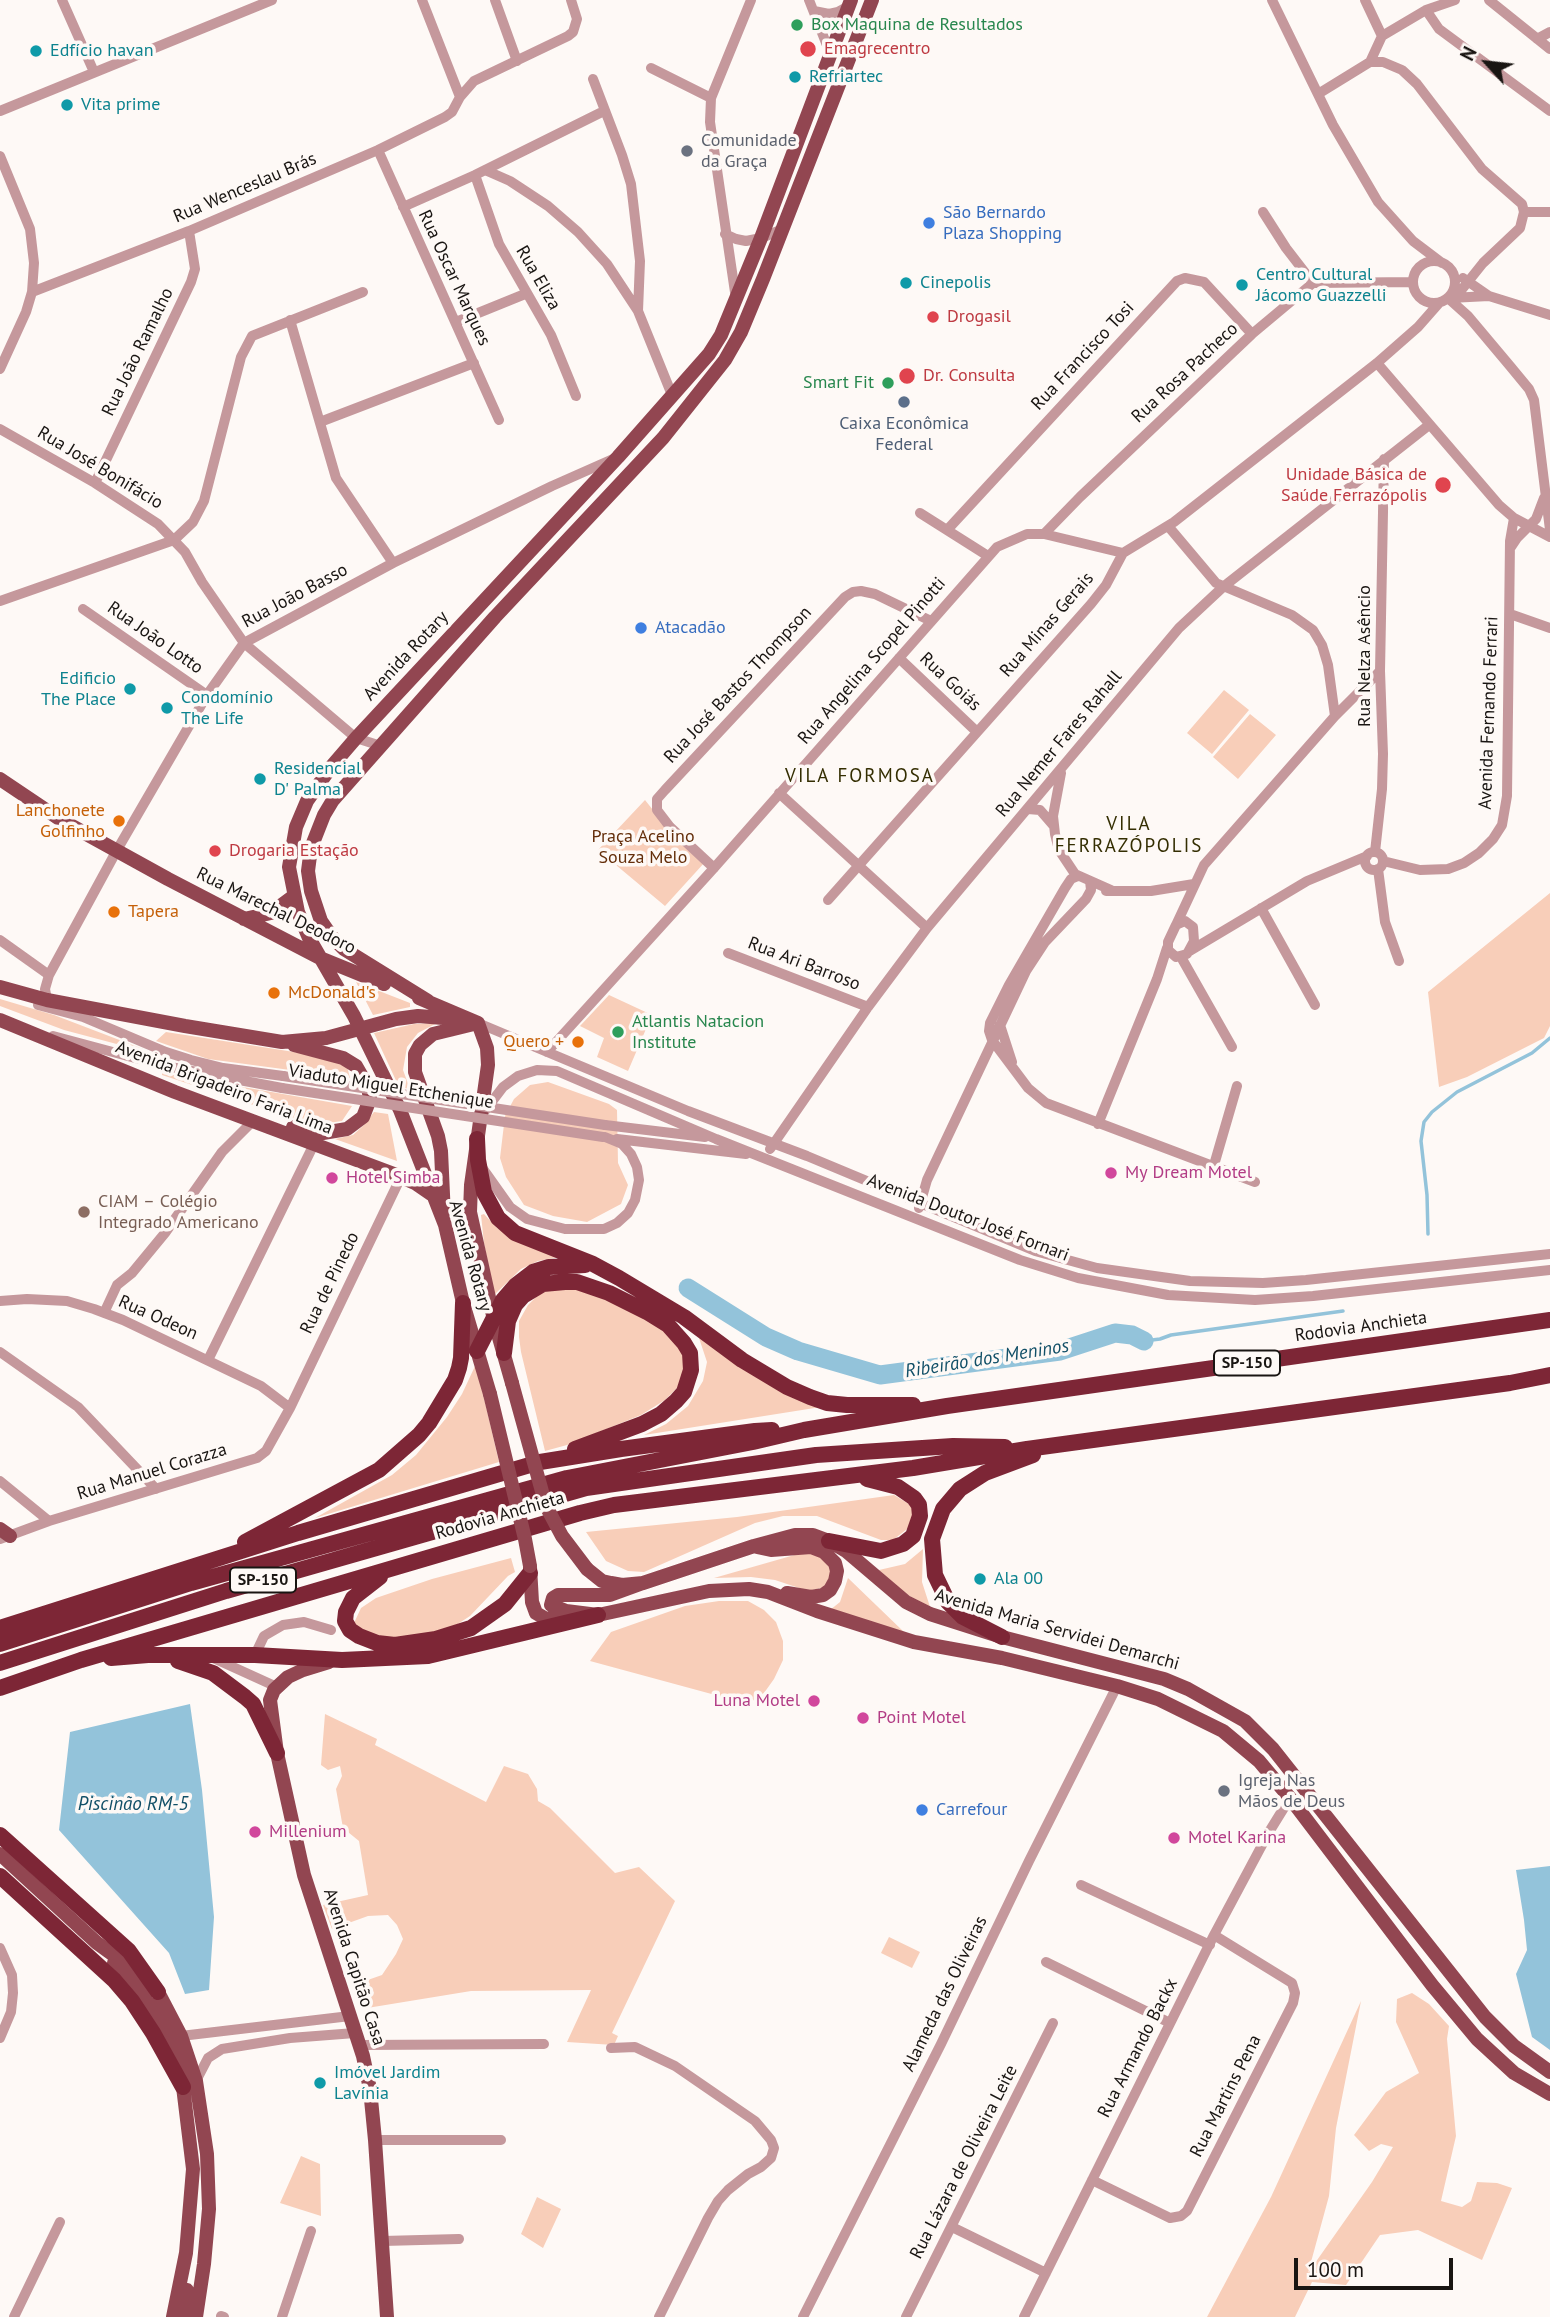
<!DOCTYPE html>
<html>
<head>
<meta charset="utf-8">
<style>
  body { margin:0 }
  #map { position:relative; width:1550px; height:2317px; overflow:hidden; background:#fef9f6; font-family:"PT Sans",sans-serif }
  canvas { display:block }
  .north { position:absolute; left:1452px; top:28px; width:70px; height:70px; -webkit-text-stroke:5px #fef9f6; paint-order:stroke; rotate:297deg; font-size:19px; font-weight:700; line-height:28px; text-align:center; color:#191512 }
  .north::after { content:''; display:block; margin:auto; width:24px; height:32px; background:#191512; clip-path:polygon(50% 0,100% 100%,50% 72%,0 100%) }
  .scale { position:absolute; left:1294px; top:2258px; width:159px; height:32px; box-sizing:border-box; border:4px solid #191512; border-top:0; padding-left:9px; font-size:21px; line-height:24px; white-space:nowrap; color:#191512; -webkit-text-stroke:5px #fef9f6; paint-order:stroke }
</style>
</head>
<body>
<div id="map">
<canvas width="1550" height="2317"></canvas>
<div class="north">N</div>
<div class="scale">100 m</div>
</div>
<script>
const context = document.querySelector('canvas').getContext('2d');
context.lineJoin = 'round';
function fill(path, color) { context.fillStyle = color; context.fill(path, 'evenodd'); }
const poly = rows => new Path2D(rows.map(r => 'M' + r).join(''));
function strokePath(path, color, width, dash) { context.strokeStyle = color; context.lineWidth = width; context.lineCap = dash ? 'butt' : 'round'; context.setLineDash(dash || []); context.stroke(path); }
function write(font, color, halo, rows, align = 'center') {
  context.font = font + ' "PT Sans",sans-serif'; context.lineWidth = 7; context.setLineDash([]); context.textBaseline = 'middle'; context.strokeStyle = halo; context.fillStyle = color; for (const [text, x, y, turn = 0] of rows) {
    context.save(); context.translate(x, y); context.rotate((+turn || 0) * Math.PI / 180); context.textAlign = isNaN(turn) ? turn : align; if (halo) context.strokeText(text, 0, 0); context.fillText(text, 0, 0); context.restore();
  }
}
const green = poly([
  [1224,690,1249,710,1212,754,1187,733],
  [1250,714,1276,735,1238,779,1213,757],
  [645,800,677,840,705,862,665,906,598,850],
  [1550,893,1550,1026,1544,1038,1467,1077,1439,1087,1428,992],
  [356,982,410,1003,410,1007,373,1015],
  [609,995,652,1015,628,1071,597,1057,604,1038,580,1026],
  [0,999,54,1015,143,1049,143,1051,64,1030,0,1006],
  [437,1023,418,1033,407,1047,403,1070,410,1089,399,1087,374,1033,414,1024],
  [166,1032,307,1054,347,1066,350,1078,208,1059,156,1041],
  [162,1073,352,1106,342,1121,314,1125,162,1075],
  [548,1082,609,1104,617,1110,618,1163,628,1185,621,1204,587,1222,553,1216,524,1205,506,1177,500,1158,505,1116,514,1099,530,1085],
  [374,1112,388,1114,397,1161,335,1139,353,1135,364,1125],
  [484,1214,497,1228,515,1240,558,1257,538,1261,521,1269,494,1295,484,1243,481,1215],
  [571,1285,606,1294,672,1333,683,1350,687,1367,681,1384,665,1400,641,1415,567,1445,545,1451,521,1352,519,1337,519,1321,528,1305,537,1296,550,1288],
  [703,1335,821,1407,644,1435,666,1424,688,1406,703,1381,707,1362,699,1338],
  [476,1364,499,1462,315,1518,392,1475,416,1455,447,1417,462,1394],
  [894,1495,909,1504,913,1509,911,1526,893,1540,881,1540,817,1516,783,1516,755,1523,644,1572,628,1571,606,1561,586,1532,737,1517],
  [923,1549,922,1582,931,1610,894,1586,879,1570,905,1564],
  [805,1552,822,1553,833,1571,825,1587,808,1591,775,1580,751,1577,714,1578],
  [511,1558,515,1572,508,1576,470,1616,444,1633,394,1642,358,1631,354,1623,361,1608,376,1598,432,1579],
  [848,1578,905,1633,830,1610,840,1602],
  [719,1601,748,1601,764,1610,776,1622,783,1641,783,1660,774,1679,764,1693,755,1700,741,1702,590,1661,611,1632,685,1606],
  [325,1714,377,1739,375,1745,486,1802,504,1766,528,1774,537,1789,538,1801,550,1808,615,1873,639,1867,675,1901,612,2033,618,2036,614,2045,567,2042,591,1990,471,1991,361,2009,355,1994,362,1982,382,1975,396,1954,403,1939,397,1925,388,1915,368,1916,332,1929,323,1905,368,1895,359,1841,343,1828,336,1789,342,1776,340,1766,328,1770,321,1765],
  [889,1937,920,1952,912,1968,881,1953],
  [1412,1993,1429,2004,1449,2026,1447,2039,1456,2136,1441,2201,1462,2207,1471,2201,1477,2182,1497,2183,1512,2188,1482,2260,1418,2230,1380,2235,1346,2285,1312,2282,1295,2317,1207,2317,1271,2197,1361,2001,1336,2128,1329,2196,1308,2273,1372,2182,1393,2147,1381,2144,1369,2151,1354,2135,1386,2092,1419,2073,1396,2022,1397,1999],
  [301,2156,320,2164,321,2216,280,2203],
  [537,2197,561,2209,543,2248,521,2234]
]);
const water = poly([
  [190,1704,202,1790,214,1917,209,1990,185,1994,169,1953,59,1830,70,1732],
  [1550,1866,1550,2050,1532,2037,1516,1974,1527,1950,1524,1920,1516,1870]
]);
const stream = poly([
  [1428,1234,1427,1195,1421,1141,1424,1122,1432,1112,1457,1092,1532,1053,1550,1038],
  [1144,1341,1160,1339,1171,1335,1343,1311]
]);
const river = poly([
  [688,1288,766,1337,798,1351,880,1375,1060,1351,1115,1333,1132,1335,1144,1341]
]);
const minor = poly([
  [62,0,94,72],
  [422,0,460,97],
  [495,0,517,61],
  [809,0,830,53],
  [1272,0,1333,125,1378,202,1413,241,1442,263],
  [1365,0,1382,36],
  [1489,0,1550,49],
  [1426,10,1439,29,1550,111],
  [814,11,829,14,838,12,849,6],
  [1537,39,1550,32],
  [1370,62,1382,36,1426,10,1455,0],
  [651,68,711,98],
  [593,79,622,155,631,184,640,261,638,311],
  [1318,94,1370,62,1383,62,1402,70,1417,84,1482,169,1522,204,1524,212,1520,228,1483,263,1455,298],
  [0,111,272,0],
  [378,150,499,420],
  [0,156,30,229,34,263,32,292,26,312,0,369],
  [485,170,510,181,548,206,578,232,607,264,638,311,672,395],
  [475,175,499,244,551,335,576,396],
  [403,207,475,175,604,111],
  [1263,212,1286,248,1313,283],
  [1524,212,1550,212],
  [725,234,736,239,746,241,761,238,783,229],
  '1413 282a21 21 0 1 1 42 0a21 21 0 1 1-42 0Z',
  [1463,278,1489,296,1550,315],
  [32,292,189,231,378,150,445,117,452,112,460,97,474,81,568,36,573,32,577,19,571,0],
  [1448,298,1468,316,1510,366,1529,389,1534,400,1550,530],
  [1450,298,1489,296],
  [736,299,710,122,711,98,751,0],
  [290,320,336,478,393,563],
  [456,322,525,294],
  [1377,363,1499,505,1514,518,1550,537],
  [320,422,474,363],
  [0,429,95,483,158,524,185,552,202,582,244,643,356,738,381,746],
  [95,483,191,282,195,269,189,231],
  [920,513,988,556],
  [1168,526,1216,583,1292,615,1313,630,1322,645,1328,665,1335,716],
  [948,529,1177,281,1185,278,1204,282,1252,334],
  [1044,534,1080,497,1252,334,1313,283,1413,282],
  [1511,547,1517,538,1536,519,1544,498],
  [0,601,174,540,193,522,204,501,241,357,252,336,363,292],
  [83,609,207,695],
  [1510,614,1550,628],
  [899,658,977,732],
  [1061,773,1053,816,1055,834,1059,850,1075,874,1111,890],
  [779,793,927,928],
  [1028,809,1040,810,1053,825],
  [1375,852,1382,789,1383,754,1380,671,1384,459],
  '1365 861a9 9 0 1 1 18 0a9 9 0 1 1-18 0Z',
  [1383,861,1420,870,1448,869,1464,863,1479,853,1493,839,1502,825,1507,796,1510,541,1514,518],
  [714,868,670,827,657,810,657,799,665,790,845,597,853,592,861,591,875,594,931,621],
  [1378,869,1385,922,1399,961],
  [1078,876,1071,879,1065,888,1009,985,990,1023,989,1031,992,1040,1028,1088,1046,1103,1255,1182],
  [1106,891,1151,891,1194,884],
  [828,900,1091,604,1106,585,1123,553,1174,522,1377,363,1418,327,1440,302],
  [1261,908,1315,1005],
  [1185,921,1193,927,1194,941,1187,954,1176,957,1168,950,1168,942,1176,925,1185,921],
  [1176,925,1204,865,1335,716,1380,671],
  [0,940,49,975],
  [1188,952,1307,881,1367,856],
  [728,953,868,1007],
  [1181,957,1232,1047],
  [47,1000,45,989,49,975,117,850,207,695,244,643,393,563,552,486,613,459],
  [38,1005,83,1017,166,1052,191,1060,223,1068,283,1076],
  [478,1023,688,1111,807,1156,1035,1251,1097,1268,1190,1281,1263,1283,1306,1280,1550,1254],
  [1000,1025,1012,1062],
  [53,1036,165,1066,282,1088],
  [547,1052,714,868,997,547,1027,534,1044,534,1123,553],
  [484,1112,503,1087,518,1076,537,1070,557,1071,716,1139,1020,1260,1078,1278,1168,1295,1255,1300,1313,1296,1550,1270],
  [1098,1124,1157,979,1167,948],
  [605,1125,705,1137],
  [617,1139,746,1154],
  [770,1149,868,1007,927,928,1179,628,1223,587,1429,425],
  [1214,1165,1237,1086],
  [483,1169,510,1207,527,1219,565,1229,604,1229,617,1223,628,1213,635,1200,639,1180,637,1167,631,1154,622,1144,605,1137],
  [919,1208,927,1180,1026,971,1045,942,1086,899,1091,890,1090,881],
  [0,1301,27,1299,67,1301,94,1309,123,1320,261,1386,290,1408],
  [104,1313,117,1285,132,1273,165,1233,222,1152,254,1120],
  [0,1352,78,1407,156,1489],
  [208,1360,315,1142],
  [0,1481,49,1521],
  [0,1539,49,1521,257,1458,266,1451,290,1408,398,1183,394,1174],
  [255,1655,264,1636,283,1625,304,1622,331,1630],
  [211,1657,277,1687],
  [1081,1885,1210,1945],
  [0,1948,12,1975,13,1993,11,2012,0,2038],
  [1046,1962,1170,2023],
  [181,2036,350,2016],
  [361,2045,544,2044],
  [611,2048,635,2047,675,2066,755,2121,771,2140,774,2148,771,2158,761,2167,748,2174,728,2190,718,2201,708,2218,659,2317],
  [196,2081,208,2058,222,2049,290,2038,355,2033],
  [375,2140,501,2140],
  [1092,2180,1170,2218,1181,2216,1187,2211,1293,2003,1295,1993,1292,1983,1214,1935],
  [952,2227,1046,2273],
  [383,2241,459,2239],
  [221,2316,224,2317],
  [14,2317,60,2222],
  [282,2317,311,2231],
  [803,2317,941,2044,1029,1861,1117,1686],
  [906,2317,1053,2023],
  [1024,2317,1214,1935,1269,1832,1290,1798]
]);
const major = poly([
  [0,779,61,820,168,879,320,958,384,984],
  [244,919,271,913,294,896],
  [0,987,47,1000,185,1026,282,1042,326,1038,396,1019,418,1016,456,1019],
  [419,998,478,1023],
  [428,1001,344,949,332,937,321,921,311,891,308,871,311,848,324,815,333,800,363,766,495,617,663,438,725,360,741,332,763,279,872,0],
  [0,1020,175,1092,394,1174,415,1183,431,1194],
  [478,1023,487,1048,488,1065,471,1185,470,1212,494,1320,512,1383],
  [293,1127,323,1133,347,1129,363,1117,370,1099,368,1087,356,1066,343,1058,294,1045],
  [444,1216,441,1151,438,1136,415,1072,415,1054,420,1045,433,1034,478,1023],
  [490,1394,463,1303,445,1225,400,1110,354,1016,309,938,298,912,289,867,296,827,307,801,331,767,356,738,618,457,709,354,721,335,761,238,851,0],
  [0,1529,10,1536],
  [757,1547,771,1550,811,1547,824,1552,835,1563,837,1571,835,1581,830,1590,823,1595,811,1597,787,1593],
  [530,1567,532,1602,536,1613,546,1619,565,1616],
  [587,1569,602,1581,611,1583,622,1585,643,1583,754,1546,795,1535,813,1535,829,1541,846,1551,906,1602,930,1614,1002,1637,1164,1679,1188,1689,1245,1721,1273,1749,1485,2017,1514,2046,1550,2072],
  [643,1583,610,1595,558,1595,553,1598,551,1605,566,1611,598,1615,709,1591,749,1589,768,1592,817,1611,914,1642,1002,1658,1117,1686,1158,1699,1223,1731,1259,1761,1290,1798,1432,1985,1477,2039,1514,2073,1550,2094],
  [329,1662,303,1670,288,1677,274,1690,270,1700,277,1753,304,1875,363,2056,370,2089,375,2140,387,2317],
  [0,1854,97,1943,133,1969,158,1992,181,2036,196,2081,207,2154,209,2209,204,2264,196,2317],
  [114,1963,146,2000,165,2028,172,2044,183,2087,193,2169,186,2253,173,2317],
  [184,2317,187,2290]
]);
const highway = poly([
  [477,1139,478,1160,484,1192,498,1218,515,1233,593,1264,619,1278,684,1317,742,1360,787,1387,810,1397,827,1403,847,1405,913,1405],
  [477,1351,503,1300,516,1285,533,1272,549,1267,585,1265],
  [504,1353,508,1321,515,1305,523,1296,543,1284,565,1282,577,1282,609,1293,647,1312,668,1325,684,1343,690,1353,691,1370,684,1392,676,1401,661,1414,642,1424,575,1449],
  [829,1541,881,1551,903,1544,913,1536,920,1516,919,1505,914,1498,898,1487,867,1479],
  [245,1542,379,1470,419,1435,429,1423,455,1380,459,1368,461,1358,463,1303],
  [380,1577,353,1598,346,1612,345,1621,350,1630,359,1636,377,1643,395,1645,436,1639,471,1628,505,1604,530,1573],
  [0,1628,298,1533,540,1462,621,1449,755,1431,772,1430],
  [1002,1637,963,1617,948,1602,935,1575,932,1539,943,1509,960,1489,985,1473,1033,1455],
  [0,1644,191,1583,567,1478,753,1442,804,1430,947,1406,1550,1320],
  [111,1658,148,1655,255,1655,342,1660,428,1656,598,1615],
  [178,1661,213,1673,245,1697,253,1704,277,1753],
  [0,1663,226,1591,586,1488,816,1455,953,1446,1005,1447],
  [0,1688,81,1660,580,1513,614,1505,913,1468,1027,1449,1510,1383,1550,1375],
  [0,1835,129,1951,158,1992],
  [0,1876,114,1980,132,2001,153,2033,183,2087]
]);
const minorBridge = poly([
  [283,1076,605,1125],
  [282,1088,603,1137]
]);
const majorBridge = poly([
  [512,1383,546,1506,562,1536,587,1569],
  [490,1394,525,1539,530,1566]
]);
const markers = [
  [797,25,7,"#2e9e5b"],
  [808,49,9,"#e0444e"],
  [36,51,7,"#0f9aa8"],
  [795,77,7,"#0f9aa8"],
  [67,105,7,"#0f9aa8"],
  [687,151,7,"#6b7280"],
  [929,223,7,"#3f7fe0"],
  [906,283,7,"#0f9aa8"],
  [1242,285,7,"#0f9aa8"],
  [933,317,7,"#e0444e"],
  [907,376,9,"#e0444e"],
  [888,383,7,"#2e9e5b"],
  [904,402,7,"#5c6f8a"],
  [1443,485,9,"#e0444e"],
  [641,628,7,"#3f7fe0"],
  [130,689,7,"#0f9aa8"],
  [167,708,7,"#0f9aa8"],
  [260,779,7,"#0f9aa8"],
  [119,821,7,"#e8710a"],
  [215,851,7,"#e0444e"],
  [114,912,7,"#e8710a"],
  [274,993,7,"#e8710a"],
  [618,1032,7,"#2e9e5b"],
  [578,1042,7,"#e8710a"],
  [1111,1173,7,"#d1479c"],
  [332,1178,7,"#d1479c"],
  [84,1212,7,"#8d6e63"],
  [980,1579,7,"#0f9aa8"],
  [814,1701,7,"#d1479c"],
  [863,1718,7,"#d1479c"],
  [1224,1791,7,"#6b7280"],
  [922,1810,7,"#3f7fe0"],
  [255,1832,7,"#d1479c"],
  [1174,1838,7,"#d1479c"],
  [320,2083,7,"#0f9aa8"]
];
const shields = [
  [1247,1363,66],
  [263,1580,66]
];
const shieldNames = [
  ["SP-150",1247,1363],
  ["SP-150",263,1580]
];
const leisureNames = [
  ["Box Maquina de Resultados",811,25],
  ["Smart Fit",874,383,"right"],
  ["Atlantis Natacion",632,1022],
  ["Institute",632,1043]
];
const healthNames = [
  ["Emagrecentro",824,49],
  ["Drogasil",947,317],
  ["Dr. Consulta",923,376],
  ["Unidade Básica de",1427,475,"right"],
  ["Saúde Ferrazópolis",1427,496,"right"],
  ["Drogaria Estação",229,851]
];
const cultureNames = [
  ["Edfício havan",50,51],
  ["Refriartec",809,77],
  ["Vita prime",81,105],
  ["Centro Cultural",1256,275],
  ["Jácomo Guazzelli",1256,296],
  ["Cinepolis",920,283],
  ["Edificio",116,679,"right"],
  ["The Place",116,700,"right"],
  ["Condomínio",181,698],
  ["The Life",181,719],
  ["Residencial",274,769],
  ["D' Palma",274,790],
  ["Ala 00",994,1579],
  ["Imóvel Jardim",334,2073],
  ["Lavínia",334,2094]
];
const worshipNames = [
  ["Comunidade",701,141],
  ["da Graça",701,162],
  ["Igreja Nas",1238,1781],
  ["Mãos de Deus",1238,1802]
];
const streetNames = [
  ["Rua Wenceslau Brás",245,188,-23],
  ["Rua Oscar Marques",454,278,65],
  ["Rua Eliza",538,278,60],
  ["Rua João Ramalho",138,352,-64],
  ["Rua Francisco Tosi",1083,356,-47],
  ["Rua Rosa Pacheco",1185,373,-43],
  ["Rua José Bonifácio",100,468,31],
  ["Rua João Basso",295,596,-28],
  ["Rua Minas Gerais",1047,625,-49],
  ["Rua João Lotto",155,638,35],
  ["Avenida Rotary",406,656,-47],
  ["Rua Nelza Asêncio",1365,656,-90],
  ["Rua Angelina Scopel Pinotti",872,661,-49],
  ["Rua Goiás",950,682,43],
  ["Rua José Bastos Thompson",738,685,-47],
  ["Avenida Fernando Ferrari",1489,713,-88],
  ["Rua Nemer Fares Rahall",1059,744,-50],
  ["Rua Marechal Deodoro",276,911,26],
  ["Rua Ari Barroso",804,964,21],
  ["Viaduto Miguel Etchenique",391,1087,9],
  ["Avenida Brigadeiro Faria Lima",224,1088,21],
  ["Avenida Doutor José Fornari",968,1218,21],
  ["Avenida Rotary",470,1256,74],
  ["Rua de Pinedo",330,1283,-64],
  ["Rua Odeon",158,1318,24],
  ["Rodovia Anchieta",1361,1327,-8],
  ["Rua Manuel Corazza",152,1472,-17],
  ["Rodovia Anchieta",500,1516,-16],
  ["Avenida Maria Servidei Demarchi",1057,1630,16],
  ["Avenida Capitão Casa",354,1967,72],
  ["Alameda das Oliveiras",945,1994,-64],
  ["Rua Armando Backx",1138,2048,-63],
  ["Rua Martins Pena",1226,2096,-63],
  ["Rua Lázara de Oliveira Leite",964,2162,-63]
];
const shopNames = [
  ["São Bernardo",943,213],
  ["Plaza Shopping",943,234],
  ["Atacadão",655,628],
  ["Carrefour",936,1810]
];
const serviceNames = [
  ["Caixa Econômica",904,424],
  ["Federal",904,445]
];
const foodNames = [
  ["Lanchonete",105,811],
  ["Golfinho",105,832],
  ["Tapera",128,912,"left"],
  ["McDonald's",288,993,"left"],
  ["Quero +",564,1042]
];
const parkNames = [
  ["Praça Acelino",643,837],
  ["Souza Melo",643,858]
];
const hotelNames = [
  ["My Dream Motel",1125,1173],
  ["Hotel Simba",346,1178],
  ["Luna Motel",800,1701,"right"],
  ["Point Motel",877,1718],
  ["Millenium",269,1832],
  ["Motel Karina",1188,1838]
];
const educationNames = [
  ["CIAM – Colégio",98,1202],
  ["Integrado Americano",98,1223]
];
const neighbourhoodNames = [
  ["VILA FORMOSA",860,777],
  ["VILA",1129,825],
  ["FERRAZÓPOLIS",1129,847]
];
const waterNames = [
  ["Ribeirão dos Meninos",987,1359,-9],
  ["Piscinão RM-5",133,1805]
];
fill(green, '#f8ceb9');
fill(water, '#93c3da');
strokePath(stream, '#93c3da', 3.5);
strokePath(river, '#93c3da', 19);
strokePath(minor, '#c5989c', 10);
strokePath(major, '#924651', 14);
strokePath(highway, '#7d2636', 16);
strokePath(minorBridge, '#c5989c', 10);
strokePath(majorBridge, '#924651', 14);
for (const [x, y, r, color] of markers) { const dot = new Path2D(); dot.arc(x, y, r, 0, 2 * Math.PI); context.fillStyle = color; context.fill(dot); strokePath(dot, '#fef9f6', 2.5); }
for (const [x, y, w] of shields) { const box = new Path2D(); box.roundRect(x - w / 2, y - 12.5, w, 25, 5); context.fillStyle = '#fef9f6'; context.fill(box); strokePath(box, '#191512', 2); }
write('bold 16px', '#191512', null, shieldNames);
write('18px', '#27864d', '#fef9f6', leisureNames, 'left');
write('18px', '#be3a42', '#fef9f6', healthNames, 'left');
write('18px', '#0d838f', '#fef9f6', cultureNames, 'left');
write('18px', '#5b616d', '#fef9f6', worshipNames, 'left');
write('18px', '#191512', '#fef9f6', streetNames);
write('18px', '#366cbe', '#fef9f6', shopNames, 'left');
write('18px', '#4e5e75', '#fef9f6', serviceNames);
write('18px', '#c56008', '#fef9f6', foodNames, 'right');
write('18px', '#642e0a', '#fef9f6', parkNames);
write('18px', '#b23c85', '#fef9f6', hotelNames, 'left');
write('18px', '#785e54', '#fef9f6', educationNames, 'left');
context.letterSpacing = '2px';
write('19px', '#342e02', '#fef9f6', neighbourhoodNames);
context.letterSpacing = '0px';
write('italic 19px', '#114f67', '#fef9f6', waterNames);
</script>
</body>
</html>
